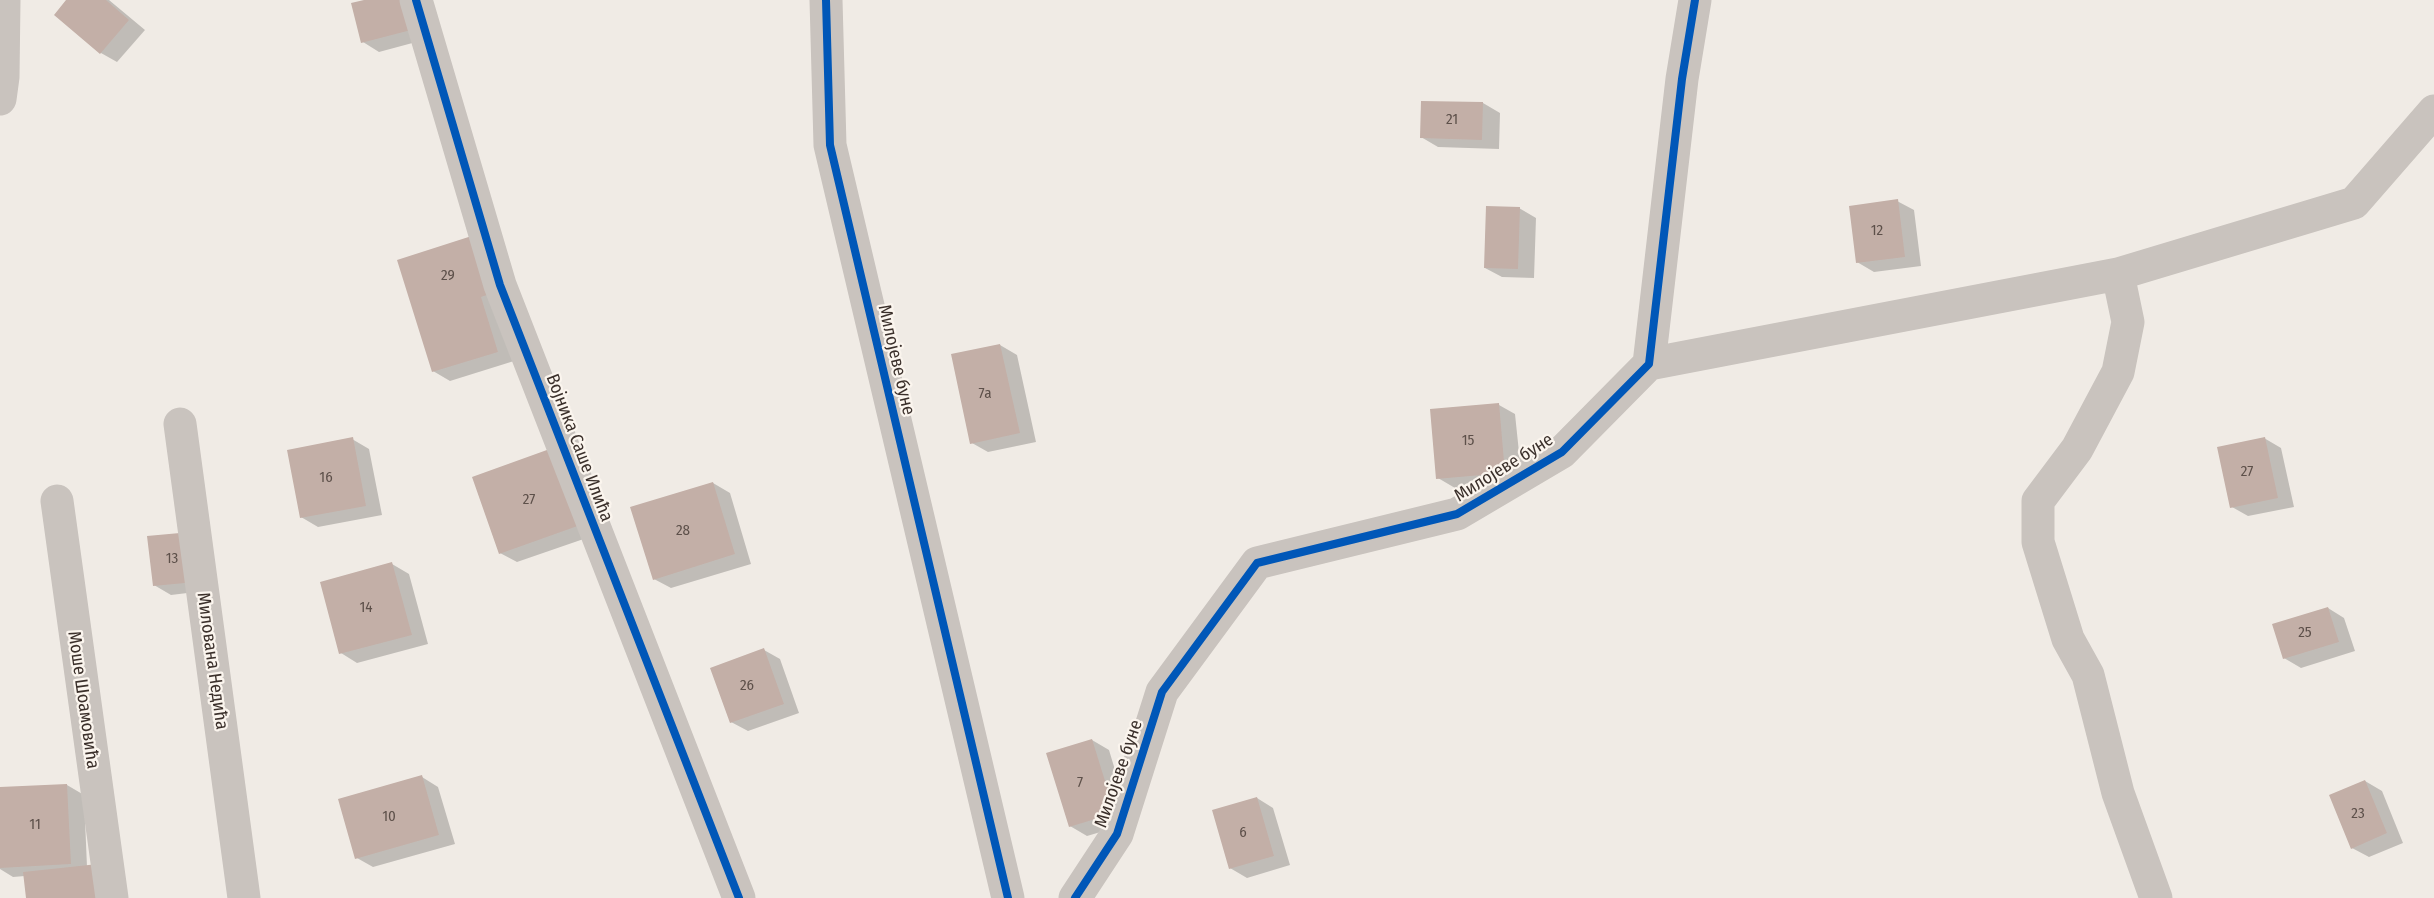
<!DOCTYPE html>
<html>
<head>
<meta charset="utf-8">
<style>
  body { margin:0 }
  canvas { display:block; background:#f0ebe5 }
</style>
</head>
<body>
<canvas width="2434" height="898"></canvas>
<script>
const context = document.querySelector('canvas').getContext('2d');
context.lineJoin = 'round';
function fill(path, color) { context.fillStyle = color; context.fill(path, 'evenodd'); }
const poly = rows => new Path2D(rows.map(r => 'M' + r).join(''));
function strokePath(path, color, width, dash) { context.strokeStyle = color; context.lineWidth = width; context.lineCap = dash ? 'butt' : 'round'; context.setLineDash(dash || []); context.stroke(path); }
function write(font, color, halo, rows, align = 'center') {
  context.font = font + ' "Fira Sans Condensed",sans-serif'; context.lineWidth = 4.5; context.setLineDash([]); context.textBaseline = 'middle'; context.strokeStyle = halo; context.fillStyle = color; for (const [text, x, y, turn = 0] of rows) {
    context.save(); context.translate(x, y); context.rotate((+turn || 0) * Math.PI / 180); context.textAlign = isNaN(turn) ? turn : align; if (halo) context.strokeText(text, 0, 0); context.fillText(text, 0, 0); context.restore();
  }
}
const shadow = poly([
  [68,0,109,0,145,30,117,62,101,53],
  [370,0,431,38,379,52,363,42],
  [1422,102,1483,103,1500,113,1499,149,1438,147,1421,137],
  [1897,201,1914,210,1921,266,1874,272,1857,262],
  [1519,208,1536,218,1534,278,1502,277,1485,268],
  [481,235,514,361,450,381,433,371],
  [1000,345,1017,355,1036,442,988,452,972,443],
  [1499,405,1515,414,1522,481,1455,488,1438,478],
  [2264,438,2281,448,2294,507,2248,516,2232,507],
  [352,439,369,449,382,515,318,527,301,517],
  [575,458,601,533,517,562,500,553],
  [713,483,730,493,751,564,671,588,654,579],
  [149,538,212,590,171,595,154,585],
  [392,564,409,574,428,644,357,663,341,653],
  [2328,608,2344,618,2355,651,2301,668,2284,658],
  [764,650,780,659,799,713,748,731,731,722],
  [1092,740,1109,750,1131,823,1087,836,1070,826],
  [422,777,438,787,455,844,373,867,357,858],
  [2365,781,2382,791,2403,843,2369,857,2352,848],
  [67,785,84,795,87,867,28,898,25,876,13,877,0,869,0,788],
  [1257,798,1273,808,1290,865,1247,878,1230,868]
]);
const building = poly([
  [66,0,106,0,129,20,100,54,54,15],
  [364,0,407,0,415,29,361,43,351,3],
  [1421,101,1483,102,1482,140,1420,138],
  [1898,199,1905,257,1856,263,1849,206],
  [1486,206,1520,207,1518,269,1484,268],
  [481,233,499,291,481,297,498,352,432,372,397,260],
  [1000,344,1020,433,970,444,951,354],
  [1499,403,1505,473,1436,479,1430,409],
  [353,437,366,506,300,518,287,450],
  [2265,437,2278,498,2230,508,2217,447],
  [558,446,586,523,499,554,472,477],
  [713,482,735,554,653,580,630,507],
  [191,532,196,582,153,586,147,536],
  [392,562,412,635,339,654,320,582],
  [2328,607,2339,642,2283,659,2272,624],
  [764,648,784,704,730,723,710,668],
  [1092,739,1115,813,1069,827,1046,753],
  [422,775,439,835,355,859,338,799],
  [2365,780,2387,833,2351,849,2329,795],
  [67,784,71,864,0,868,0,787],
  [1257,797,1274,856,1229,869,1212,810],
  [98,864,102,898,26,898,23,872]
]);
const street = poly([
  [416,0,500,285,739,898],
  [826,0,830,145,1008,898],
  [0,99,3,77,4,0],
  [2118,274,2128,322,2118,372,2077,449,2038,501,2038,542,2068,639,2088,675,2118,793,2156,898],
  [1649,364,2118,274,2354,203,2434,111],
  [180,424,244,898],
  [57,501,112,898],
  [1075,898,1117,834,1162,692,1257,563,1457,514,1562,452,1649,364,1682,79,1695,0]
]);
const cycleway = poly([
  [416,0,500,285,739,898],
  [826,0,830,145,1008,898],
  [1075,898,1117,834,1162,692,1257,563,1457,514,1562,452,1649,364,1682,79,1695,0]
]);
const numberNames = [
  ["21",1452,120],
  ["12",1877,231],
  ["29",448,276],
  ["7a",985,394],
  ["15",1468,441],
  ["27",2247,472],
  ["16",326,478],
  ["27",529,500],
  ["28",683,531],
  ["13",172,559],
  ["14",366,608],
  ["25",2305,633],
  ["26",747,686],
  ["7",1080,783],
  ["23",2358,814],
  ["10",389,817],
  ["11",35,825],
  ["6",1243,833]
];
const streetNames = [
  ["Милојеве буне",896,360,77],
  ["Војника Саше Илића",579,448,69],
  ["Милојеве буне",1504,468,-32],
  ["Милована Недића",212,661,82],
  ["Моше Шоамовића",83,700,82],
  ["Милојеве буне",1119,774,-71]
];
fill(shadow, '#0003');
fill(building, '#c3afa7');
strokePath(street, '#c9c3be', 33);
strokePath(cycleway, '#0057b8', 8);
write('15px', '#5d504a', null, numberNames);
write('18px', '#3b302b', '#fbf5ee', streetNames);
</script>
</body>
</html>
